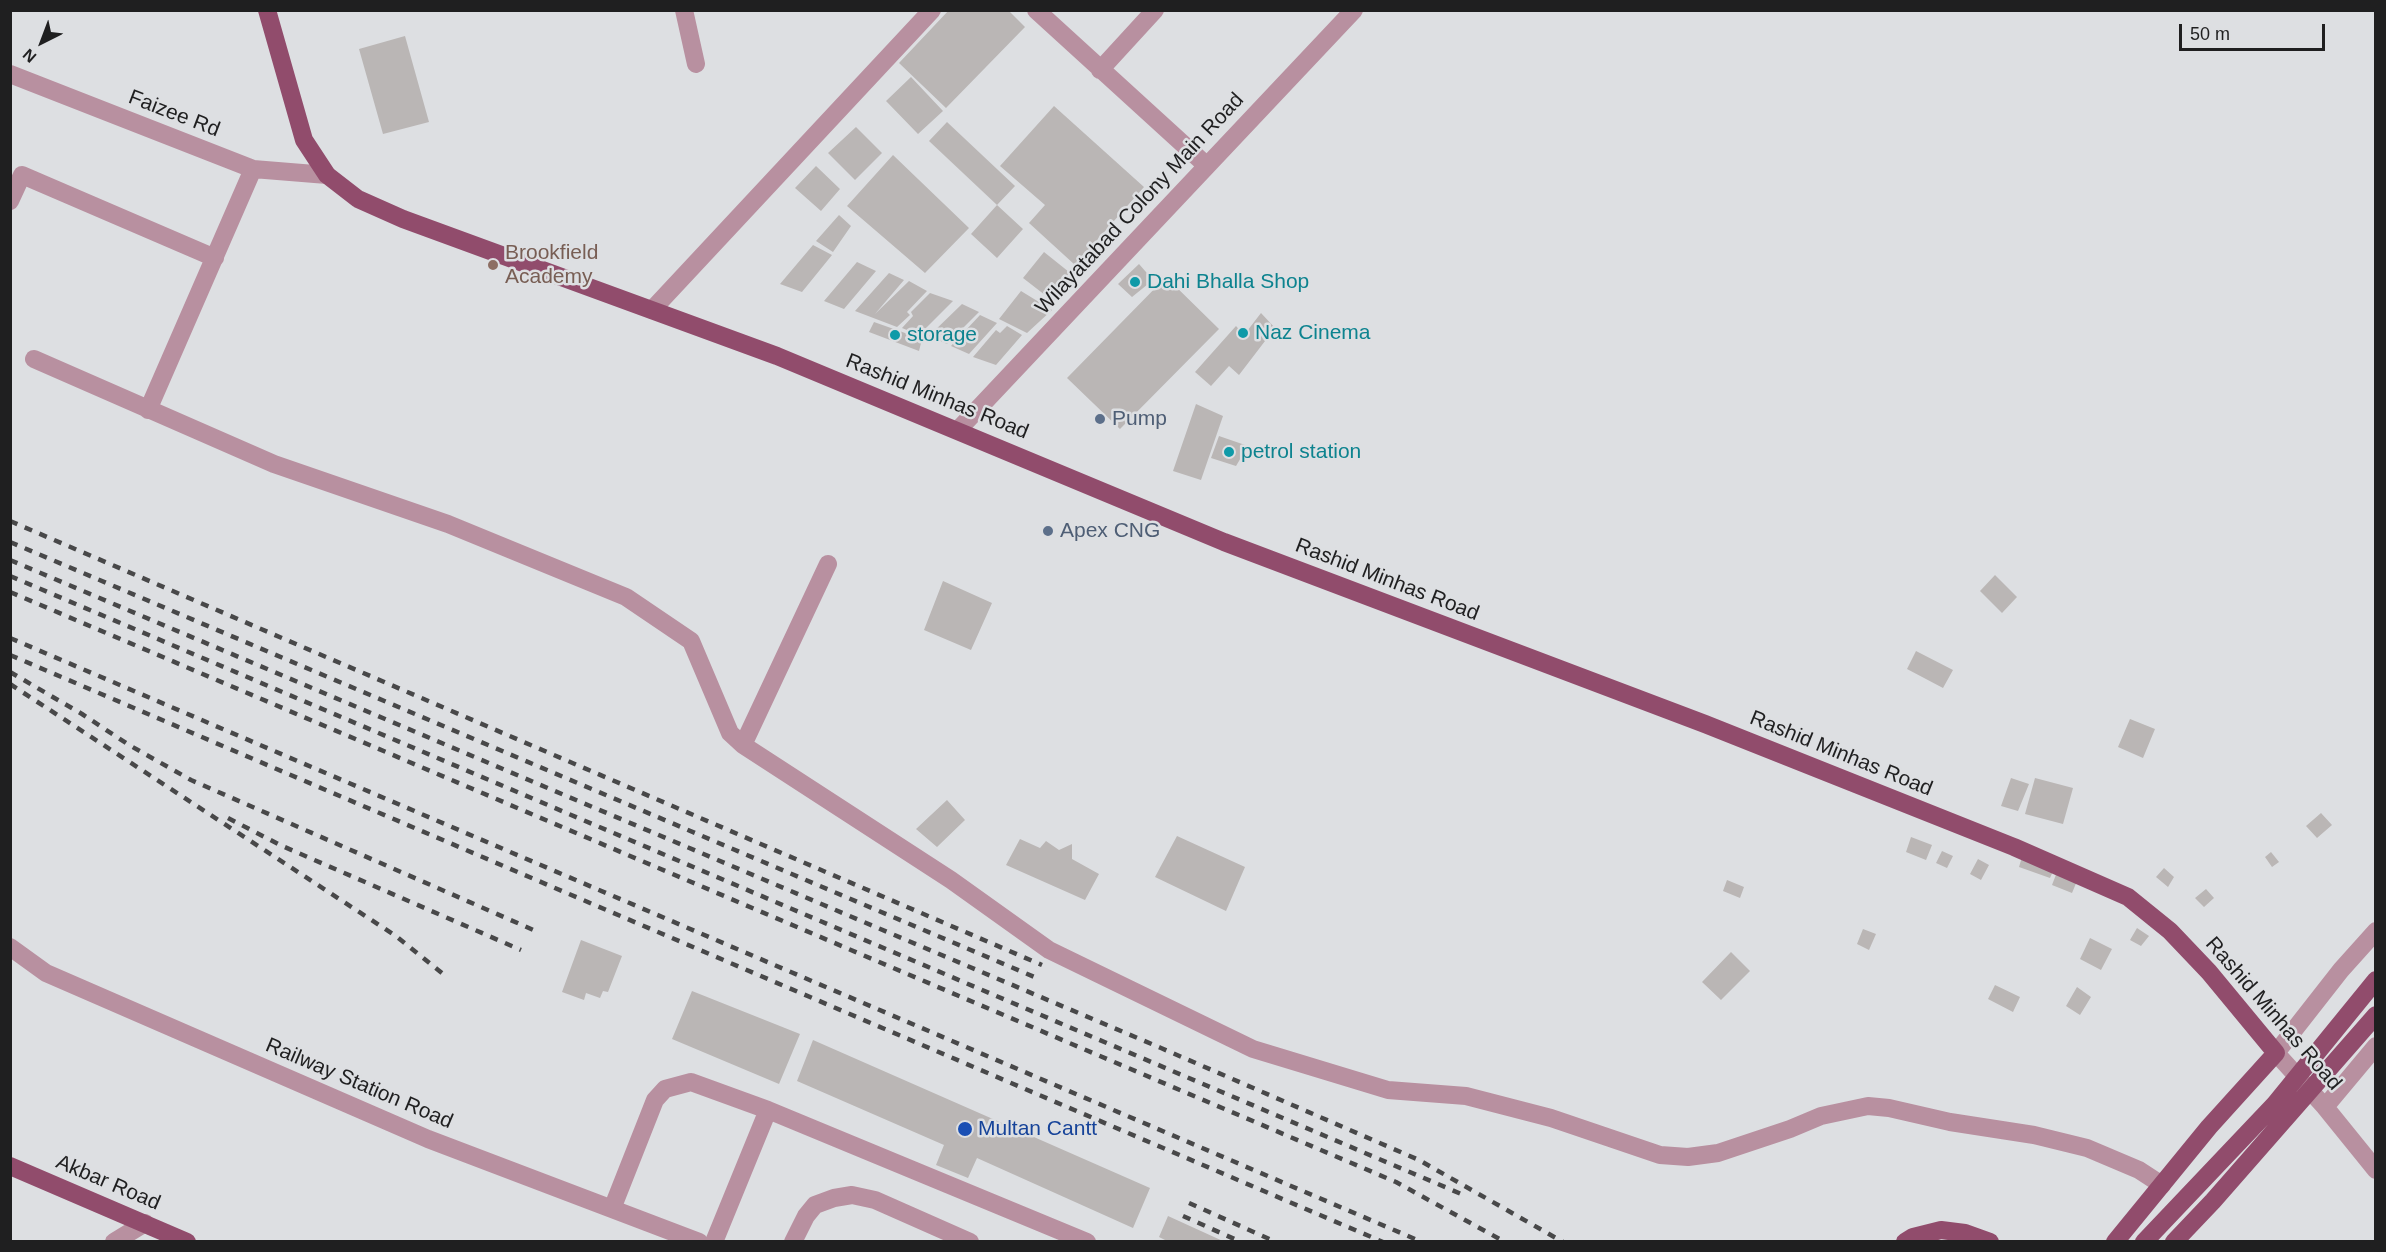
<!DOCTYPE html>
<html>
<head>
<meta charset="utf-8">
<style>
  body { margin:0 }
  #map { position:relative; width:2386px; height:1252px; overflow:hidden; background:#dddfe2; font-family:Helvetica,sans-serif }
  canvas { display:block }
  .frame { position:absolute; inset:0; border:12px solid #1f1f20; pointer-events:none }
  .north { position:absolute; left:12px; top:12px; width:60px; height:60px; -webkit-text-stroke:4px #dddfe2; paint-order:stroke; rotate:222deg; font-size:16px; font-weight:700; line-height:24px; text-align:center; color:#1f1f20 }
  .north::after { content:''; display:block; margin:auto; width:21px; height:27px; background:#1f1f20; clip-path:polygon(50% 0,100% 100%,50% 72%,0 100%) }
  .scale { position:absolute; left:2179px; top:24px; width:146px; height:27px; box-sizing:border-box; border:3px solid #1f1f20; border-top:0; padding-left:8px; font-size:18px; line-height:21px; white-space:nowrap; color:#1f1f20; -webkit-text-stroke:4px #dddfe2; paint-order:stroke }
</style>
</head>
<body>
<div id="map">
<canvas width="2386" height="1252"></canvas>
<div class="frame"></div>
<div class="north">N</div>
<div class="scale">50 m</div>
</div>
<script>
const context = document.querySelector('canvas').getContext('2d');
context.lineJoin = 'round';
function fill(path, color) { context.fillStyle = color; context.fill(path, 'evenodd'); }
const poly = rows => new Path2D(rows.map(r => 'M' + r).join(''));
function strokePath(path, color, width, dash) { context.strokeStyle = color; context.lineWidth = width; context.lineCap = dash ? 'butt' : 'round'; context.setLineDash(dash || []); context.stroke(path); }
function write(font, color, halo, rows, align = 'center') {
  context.font = font + ' Helvetica,sans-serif'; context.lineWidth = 5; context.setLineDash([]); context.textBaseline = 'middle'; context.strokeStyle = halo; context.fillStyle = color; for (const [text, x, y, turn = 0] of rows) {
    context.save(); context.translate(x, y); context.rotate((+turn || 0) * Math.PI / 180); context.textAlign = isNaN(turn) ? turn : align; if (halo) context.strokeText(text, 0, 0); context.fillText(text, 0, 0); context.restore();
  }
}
const building = poly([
  [949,10,1008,10,1025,27,946,108,899,63],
  [405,36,429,122,383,134,359,49],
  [911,77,943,111,918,134,886,101],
  [1054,106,1144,187,1075,265,1029,223,1045,205,1000,166],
  [947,122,1015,186,997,205,1023,229,997,258,971,234,997,205,929,141],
  [856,127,882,153,855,180,828,153],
  [893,155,969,228,925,273,847,206],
  [816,166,840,189,821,211,795,188],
  [839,215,851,226,833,252,816,241],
  [813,245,832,255,802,292,780,284],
  [1044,252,1074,276,1054,302,1023,278],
  [857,262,876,271,844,309,824,301],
  [1139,264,1153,280,1132,297,1118,284],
  [889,273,904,280,875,314,909,281,927,291,907,312,910,315,897,327,855,311],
  [1166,277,1219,329,1120,429,1067,378],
  [1021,291,1052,310,1027,333,999,319],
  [930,293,953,301,919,335,902,328,913,316,911,312],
  [962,304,979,312,947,344,929,336],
  [1261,313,1275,328,1239,375,1229,366,1211,386,1195,372,1236,326,1244,335],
  [980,315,997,323,969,354,951,346],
  [874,322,922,339,919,351,869,332],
  [1007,326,1022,335,996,365,973,357,996,330,1000,333],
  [1196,404,1223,416,1201,480,1173,471],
  [1219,436,1248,446,1236,466,1211,458],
  [1995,575,2017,597,2002,613,1980,591],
  [943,581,992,603,971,650,924,630],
  [1916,651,1953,670,1943,688,1907,669],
  [2130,719,2155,729,2143,758,2118,747],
  [2011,778,2029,784,2018,811,2001,806],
  [2035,778,2073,788,2063,824,2025,814],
  [947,800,965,820,937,847,916,829],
  [2321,813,2332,825,2317,838,2306,826],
  [1177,836,1245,867,1226,911,1155,877],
  [1911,837,1932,845,1926,860,1906,852],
  [1020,839,1040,848,1046,841,1059,850,1072,844,1072,859,1099,874,1085,900,1006,865],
  [1942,851,1953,856,1947,868,1936,863],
  [2271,852,2279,862,2272,867,2265,857],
  [2022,857,2054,869,2050,878,2019,867],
  [1978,859,1989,865,1981,880,1970,874],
  [2164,868,2174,877,2168,887,2156,877],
  [2057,872,2077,881,2072,893,2052,885],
  [1727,880,1744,887,1740,898,1723,891],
  [2206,889,2214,898,2204,907,2195,898],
  [2137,928,2149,936,2141,946,2130,940],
  [1863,929,1876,934,1869,950,1857,944],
  [2090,938,2112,949,2101,970,2080,959],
  [581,940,622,956,608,992,603,991,600,998,586,993,584,1000,562,992],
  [1731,952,1750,971,1721,1000,1702,982],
  [1995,985,2020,997,2013,1012,1988,999],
  [2077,987,2091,997,2080,1015,2066,1006],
  [692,991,800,1034,779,1084,672,1039],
  [813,1040,1150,1188,1133,1228,977,1158,968,1178,936,1165,944,1145,797,1081],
  [1168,1216,1225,1242,1169,1242,1159,1237]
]);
const minor = poly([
  [684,10,696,64],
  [1036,10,1206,165],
  [1100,70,1155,10],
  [10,74,253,169,327,175],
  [10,201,22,175,215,258],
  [652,310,932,10],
  [34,359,274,464,448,524,626,597,691,641,730,733,743,745,951,880,1049,950,1253,1049,1388,1090,1466,1096,1551,1118,1660,1155,1688,1157,1718,1153,1790,1129,1821,1116,1868,1106,1889,1108,1950,1122,2034,1135,2087,1148,2139,1170,2162,1185],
  [148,410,253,169],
  [958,430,1354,10],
  [743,745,828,564],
  [2376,931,2341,970,2276,1053,2325,1107,2376,1170],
  [10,947,46,973,428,1139,699,1242],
  [2325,1107,2376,1046],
  [612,1209,655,1100,665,1089,691,1082,768,1110,1087,1242],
  [114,1242,145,1223],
  [714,1242,768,1110],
  [793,1242,806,1216,815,1205,834,1198,852,1195,875,1200,970,1242]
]);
const major = poly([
  [267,10,304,140,327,175,358,199,403,219,777,356,1224,542,1705,724,2014,847,2128,897,2170,931,2209,972,2276,1053,2209,1127,2115,1242],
  [10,1166,187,1242],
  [1905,1242,1913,1237,1941,1230,1965,1233,1990,1242]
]);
const rail = poly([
  [10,521,1042,965],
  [10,542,1039,979],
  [10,560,1161,1048,1419,1160,1563,1242],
  [10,576,1466,1196],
  [10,592,1396,1182,1505,1242],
  [10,638,1422,1242],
  [10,655,1383,1242],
  [10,672,82,714,129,745,191,780,538,932],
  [10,684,396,936,443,974],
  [228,818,280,845,521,950],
  [1189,1203,1276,1242],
  [1183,1216,1241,1242]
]);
const majorBridge = poly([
  [2144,1242,2275,1104,2376,980],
  [2174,1242,2213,1201,2376,1015]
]);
const markers = [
  [493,265,6,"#8d6e63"],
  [1135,282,6,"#0f9aa8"],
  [1243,333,6,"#0f9aa8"],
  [895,335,6,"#0f9aa8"],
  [1100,419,6,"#5c6f8a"],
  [1229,452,6,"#0f9aa8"],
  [1048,531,6,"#5c6f8a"],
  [965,1129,8,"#1a4fb4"]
];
const streetNames = [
  ["Faizee Rd",174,114,21],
  ["Wilayatabad Colony Main Road",1140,204,-47],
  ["Rashid Minhas Road",937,397,22],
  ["Rashid Minhas Road",1387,580,21],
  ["Rashid Minhas Road",1841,754,22],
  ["Rashid Minhas Road",2273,1014,49],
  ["Railway Station Road",359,1084,23],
  ["Akbar Road",108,1183,23]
];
const educationNames = [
  ["Brookfield",505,253],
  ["Academy",505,277]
];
const cultureNames = [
  ["Dahi Bhalla Shop",1147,282],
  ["Naz Cinema",1255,333],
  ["storage",907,335],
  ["petrol station",1241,452]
];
const serviceNames = [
  ["Pump",1112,419],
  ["Apex CNG",1060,531]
];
const transitNames = [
  ["Multan Cantt",978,1129]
];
fill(building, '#bab6b5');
strokePath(minor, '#b890a0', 18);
strokePath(major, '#914c6c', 18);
strokePath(rail, '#484849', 4.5, [8, 8]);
strokePath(majorBridge, '#914c6c', 18);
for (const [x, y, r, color] of markers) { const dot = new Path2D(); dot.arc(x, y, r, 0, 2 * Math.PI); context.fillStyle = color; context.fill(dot); strokePath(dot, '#dddfe2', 2); }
write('21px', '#1f1f20', '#dddfe2', streetNames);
write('21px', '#785e54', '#dddfe2', educationNames, 'left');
write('21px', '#0d838f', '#dddfe2', cultureNames, 'left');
write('21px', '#4e5e75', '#dddfe2', serviceNames, 'left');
write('21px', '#164399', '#dddfe2', transitNames, 'left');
</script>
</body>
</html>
